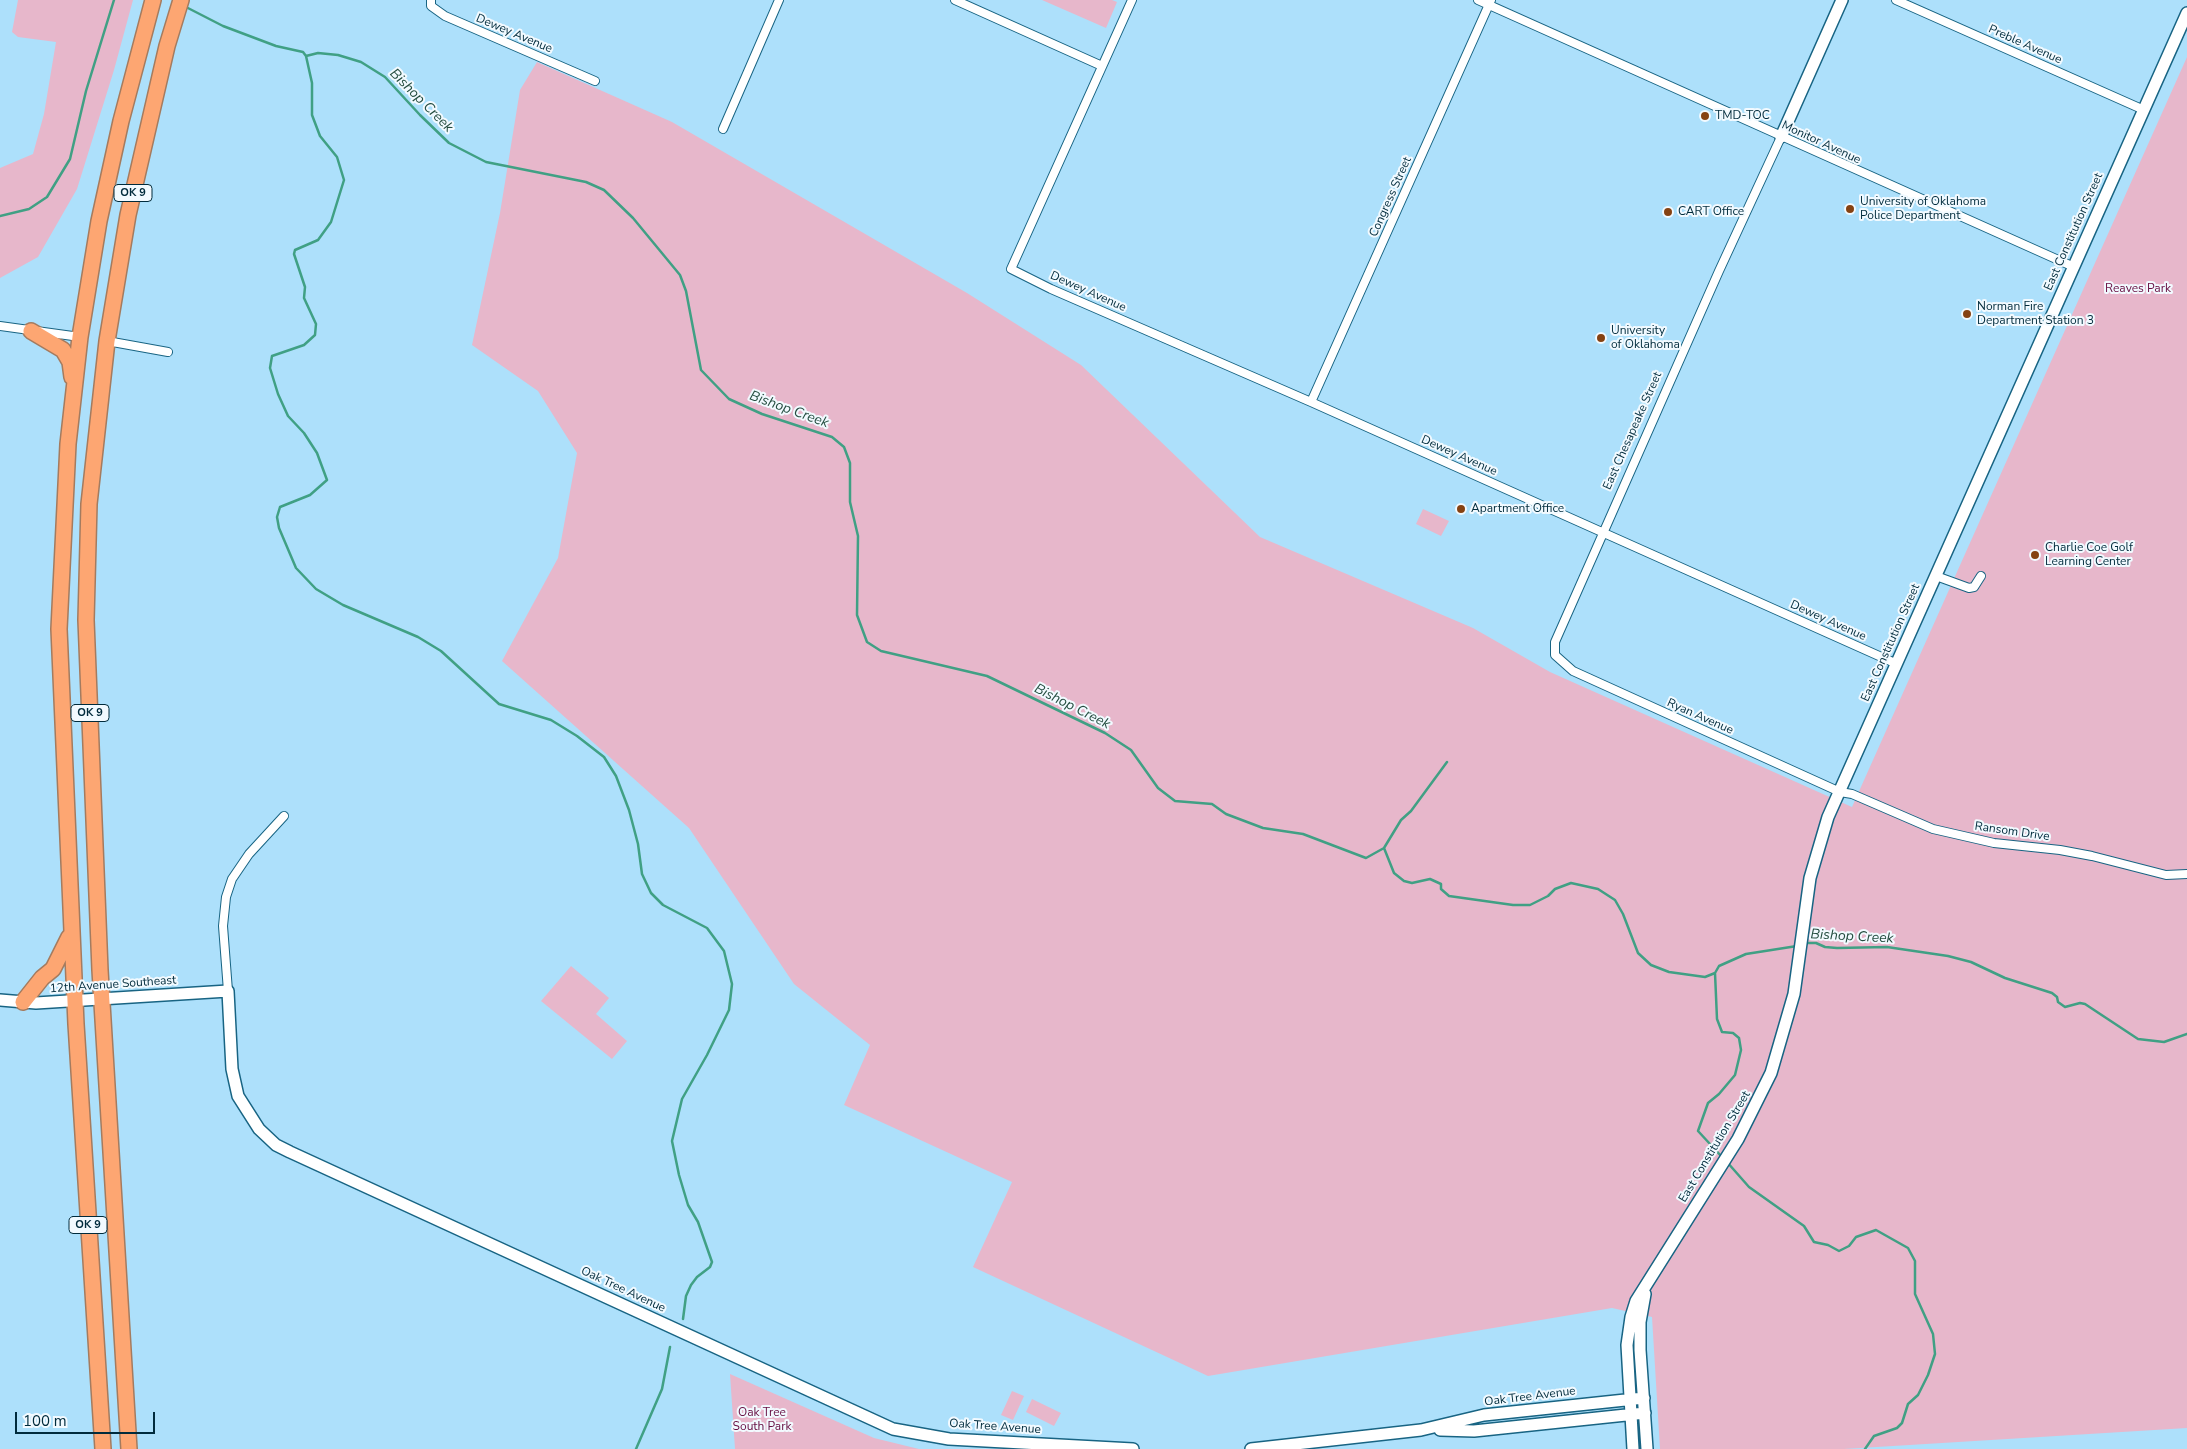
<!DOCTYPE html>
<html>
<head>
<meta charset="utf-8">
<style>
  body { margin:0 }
  #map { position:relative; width:2187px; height:1449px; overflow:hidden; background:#ade0fb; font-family:"Nunito Sans",sans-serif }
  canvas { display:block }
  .scale { position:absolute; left:15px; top:1412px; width:140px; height:22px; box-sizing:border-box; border:2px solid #002b3c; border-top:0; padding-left:6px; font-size:15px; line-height:18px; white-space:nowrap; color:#002b3c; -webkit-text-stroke:4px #f2faff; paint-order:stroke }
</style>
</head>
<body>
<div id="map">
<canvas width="2187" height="1449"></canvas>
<div class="scale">100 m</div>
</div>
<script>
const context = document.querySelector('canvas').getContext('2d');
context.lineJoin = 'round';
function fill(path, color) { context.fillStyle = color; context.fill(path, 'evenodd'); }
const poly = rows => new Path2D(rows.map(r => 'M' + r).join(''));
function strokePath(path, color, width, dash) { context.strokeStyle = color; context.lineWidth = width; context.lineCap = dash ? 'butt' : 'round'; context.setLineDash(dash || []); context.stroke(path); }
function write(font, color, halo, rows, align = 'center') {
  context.font = font + ' "Nunito Sans",sans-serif'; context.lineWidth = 4; context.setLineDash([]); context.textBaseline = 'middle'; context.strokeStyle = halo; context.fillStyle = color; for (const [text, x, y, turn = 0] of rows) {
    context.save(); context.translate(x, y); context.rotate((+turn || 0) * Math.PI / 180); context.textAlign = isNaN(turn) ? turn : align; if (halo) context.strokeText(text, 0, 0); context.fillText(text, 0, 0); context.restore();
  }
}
const green = poly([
  [18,0,133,0,114,70,77,189,38,257,0,278,0,168,33,154,44,114,56,42,18,37,12,32],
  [1042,0,1112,0,1117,2,1106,28],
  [2187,57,2187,1428,1844,1449,1660,1449,1652,1317,1612,1308,1208,1376,973,1267,1012,1182,844,1105,870,1045,794,984,689,828,502,661,558,558,577,453,538,391,472,345,500,213,520,90,537,62,672,122,967,293,1081,365,1260,537,1473,628,1550,672,1852,807],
  [1423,509,1449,521,1441,536,1416,524],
  [571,966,609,998,596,1014,627,1041,612,1059,541,1001],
  [730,1374,874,1438,919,1449,735,1449],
  [1012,1391,1024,1396,1013,1420,1001,1415],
  [1032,1399,1061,1413,1054,1426,1026,1412]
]);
const stream = poly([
  [184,6,223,26,276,46,303,52,306,56],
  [306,56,318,53,338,55,361,62,385,77,420,115,449,143,486,162,586,182,604,190,633,218,680,275,686,291,701,370,729,399,762,414,832,437,844,447,850,463,850,502,858,536,857,615,867,642,881,651,987,676,1105,733,1131,750,1158,788,1175,801,1212,804,1226,814,1263,828,1303,834,1366,858,1384,848,1394,873,1404,881,1412,883,1430,879,1441,884,1441,889,1449,896,1513,905,1530,905,1548,896,1555,889,1571,883,1598,889,1615,900,1623,914,1638,953,1651,965,1669,972,1705,977,1715,973,1719,966,1746,954,1797,946],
  [306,56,312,83,312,115,320,136,337,157,344,180,331,222,318,240,295,250,294,254,305,287,304,298,316,324,315,335,304,345,272,356,270,368,278,394,288,416,304,433,317,453,327,480,310,495,280,507,277,517,279,528,296,568,316,589,343,605,418,637,441,651,499,704,551,720,577,736,604,757,616,776,629,810,638,844,642,874,651,893,663,905,707,928,724,951,732,984,729,1010,707,1055,682,1099,672,1141,679,1175,688,1205,698,1222,712,1262,710,1267,697,1277,691,1285,686,1296,683,1319],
  [0,216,29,209,47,197,70,159,86,91,114,0],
  [1384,848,1401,820,1411,811,1447,762],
  [1805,943,1816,943,1825,947,1837,948,1887,947,1948,956,1971,962,2005,978,2052,993,2057,997,2058,1002,2065,1007,2080,1003,2085,1004,2138,1039,2164,1042,2187,1034],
  [1715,973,1717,1019,1722,1032,1733,1033,1739,1038,1741,1050,1735,1075,1719,1094,1708,1103,1698,1131,1722,1157],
  [1727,1162,1749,1187,1804,1226,1814,1242,1828,1245,1839,1251,1849,1246,1856,1237,1876,1230,1908,1248,1915,1261,1915,1294,1933,1334,1935,1354,1928,1375,1918,1395,1908,1404,1902,1423,1897,1428,1874,1436,1865,1449],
  [636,1449,662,1389,670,1347]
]);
const street = poly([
  [431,0,431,6,445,16,595,81],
  [955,0,1102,66],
  [1132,0,1011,269,1051,289,1311,402,1897,664],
  [1478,0,2074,267],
  [1896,0,2144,110],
  [723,129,779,0],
  [1781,137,1719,271,1555,642,1555,655,1573,671,1840,792,1852,794,1933,829,1994,843,2060,850,2092,856,2166,875,2187,874],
  [0,326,80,337],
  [107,341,168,352],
  [1311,402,1491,0],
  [1936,576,1969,588,1974,587,1981,576],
  [228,991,223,926,226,897,232,879,249,854,284,816]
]);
const secondary = poly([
  [1781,137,1842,0],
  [0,1000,36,1003,228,991,232,1069,238,1096,259,1129,276,1145,290,1152,893,1429,949,1439,1133,1449],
  [1645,1294,1640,1322,1640,1350,1647,1449],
  [1440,1430,1474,1431,1645,1413],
  [1251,1449,1421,1430,1484,1415,1644,1398],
  [1633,1449,1627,1345,1631,1317,1636,1301,1738,1139,1771,1073,1794,994,1810,878,1828,817,2187,13]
]);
const highway = poly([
  [31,331,63,350,70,362,72,377],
  [23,1002,42,978,53,969,69,937],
  [103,1449,76,1024,59,629,68,444,80,337,99,221,121,121,153,0],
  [129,1449,100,970,86,620,89,504,107,341,128,215,167,46,181,0]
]);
const markers = [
  [1705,116,5,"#854212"],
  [1850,209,5,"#854212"],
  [1668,212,5,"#854212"],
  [1967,314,5,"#854212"],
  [1601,338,5,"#854212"],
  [1461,509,5,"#854212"],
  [2035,555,5,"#854212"]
];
const shields = [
  [133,193,38],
  [90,713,38],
  [88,1225,38]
];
const shieldNames = [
  ["OK 9",133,193],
  ["OK 9",90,713],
  ["OK 9",88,1225]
];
const streetNames = [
  ["Dewey Avenue",514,34,23],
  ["Preble Avenue",2025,45,24],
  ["Monitor Avenue",1821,143,25],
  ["Congress Street",1391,197,-66],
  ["East Constitution Street",2074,232,-66],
  ["Dewey Avenue",1088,292,24],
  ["East Chesapeake Street",1633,431,-66],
  ["Dewey Avenue",1459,456,24],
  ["Dewey Avenue",1828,621,24],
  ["East Constitution Street",1891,643,-66],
  ["Ryan Avenue",1700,717,24],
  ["Ransom Drive",2012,832,8],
  ["12th Avenue Southeast",113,985,-4],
  ["East Constitution Street",1715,1147,-59],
  ["Oak Tree Avenue",623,1290,25],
  ["Oak Tree Avenue",1530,1397,-7],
  ["Oak Tree Avenue",995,1427,4]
];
const poiNames = [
  ["TMD-TOC",1715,116],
  ["University of Oklahoma",1860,202],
  ["Police Department",1860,216],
  ["CART Office",1678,212],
  ["Norman Fire",1977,307],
  ["Department Station 3",1977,321],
  ["University",1611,331],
  ["of Oklahoma",1611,345],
  ["Apartment Office",1471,509],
  ["Charlie Coe Golf",2045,548],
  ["Learning Center",2045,562]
];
const parkNames = [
  ["Reaves Park",2138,289],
  ["Oak Tree",762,1413],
  ["South Park",762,1427]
];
const waterNames = [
  ["Bishop Creek",421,101,45],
  ["Bishop Creek",789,410,20],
  ["Bishop Creek",1072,707,27],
  ["Bishop Creek",1852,937,3]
];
fill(green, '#e7b7cb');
strokePath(stream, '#40a084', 2.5);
strokePath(street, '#186483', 10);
strokePath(secondary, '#186483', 14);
strokePath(highway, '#a47b5f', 18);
strokePath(street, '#fff', 8);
strokePath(secondary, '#fff', 11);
strokePath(highway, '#fda672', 15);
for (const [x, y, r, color] of markers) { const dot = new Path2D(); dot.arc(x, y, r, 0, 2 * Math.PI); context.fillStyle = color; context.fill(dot); strokePath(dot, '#f2faff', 2); }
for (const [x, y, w] of shields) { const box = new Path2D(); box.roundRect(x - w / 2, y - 8.5, w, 17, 4); context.fillStyle = '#f2faff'; context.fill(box); strokePath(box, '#002b3c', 1); }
write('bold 11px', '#002b3c', null, shieldNames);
write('12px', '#002b3c', '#f2faff', streetNames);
write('12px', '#002b3c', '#f2faff', poiNames, 'left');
write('12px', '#660d41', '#f2faff', parkNames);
write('italic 14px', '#234c3f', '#f2faff', waterNames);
</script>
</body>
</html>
